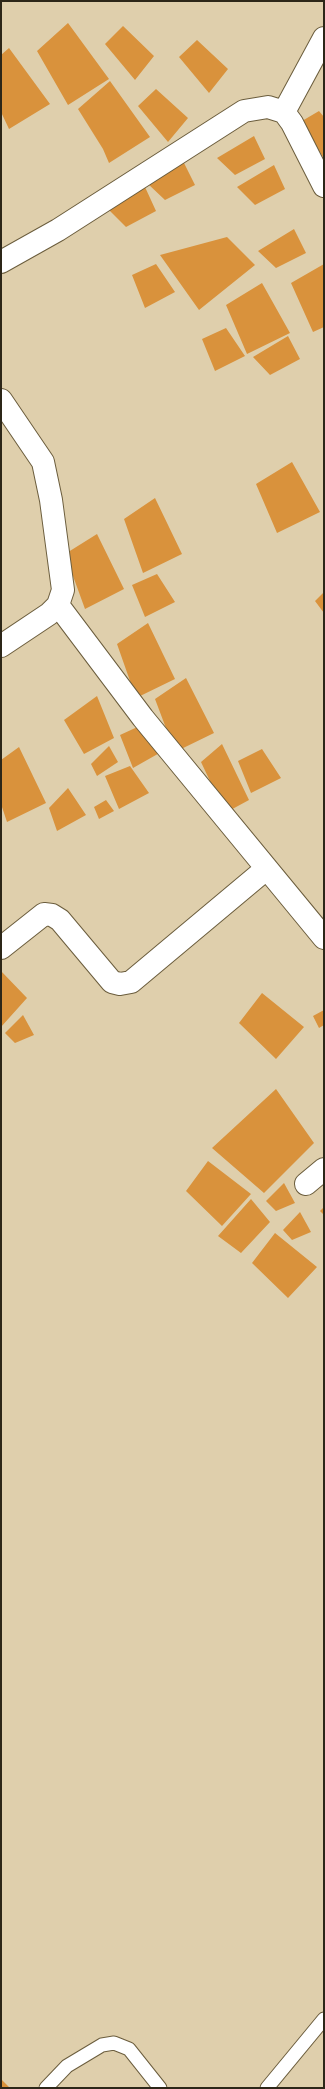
<!DOCTYPE html>
<html>
<head>
<meta charset="utf-8">
<style>
  body { margin:0 }
  #map { position:relative; width:325px; height:2089px; overflow:hidden; background:#dfcfac; font-family:"DM Sans",sans-serif }
  canvas { display:block }
  .frame { position:absolute; inset:0; border:2px solid #2c2618; pointer-events:none }
</style>
</head>
<body>
<div id="map">
<canvas width="325" height="2089"></canvas>
<div class="frame"></div>
</div>
<script>
const context = document.querySelector('canvas').getContext('2d');
context.lineJoin = 'round';
function fill(path, color) { context.fillStyle = color; context.fill(path, 'evenodd'); }
const poly = rows => new Path2D(rows.map(r => 'M' + r).join(''));
function strokePath(path, color, width, dash) { context.strokeStyle = color; context.lineWidth = width; context.lineCap = dash ? 'butt' : 'round'; context.setLineDash(dash || []); context.stroke(path); }
const building = poly([
  [68,23,109,79,68,105,37,51],
  [123,26,154,56,135,80,105,44],
  [197,40,228,69,209,93,179,57],
  [9,48,50,104,9,129,1,112,1,55],
  [110,81,150,137,109,163,103,149,78,109],
  [156,89,188,118,168,142,138,106],
  [319,111,324,117,324,159,302,121],
  [254,136,265,159,235,175,217,158],
  [183,161,195,185,165,200,147,183],
  [274,165,285,189,255,205,237,187],
  [145,187,156,211,126,227,108,209],
  [294,229,306,253,276,268,258,251],
  [227,237,255,265,199,310,160,255],
  [156,264,175,292,145,308,132,275],
  [324,264,324,327,313,332,291,283],
  [262,283,290,333,247,354,226,305],
  [226,328,245,356,215,371,202,339],
  [288,336,300,359,270,375,253,357],
  [292,462,320,512,277,533,256,484],
  [155,498,182,554,143,573,124,519],
  [97,534,124,589,85,609,65,554],
  [157,574,175,602,145,617,132,585],
  [324,592,324,613,315,601],
  [148,623,175,679,136,698,117,644],
  [186,678,214,733,175,752,155,699],
  [97,696,114,738,84,754,64,720],
  [144,724,163,751,133,768,120,735],
  [222,744,249,800,225,813,201,762],
  [109,746,118,762,97,776,91,764],
  [19,747,46,803,7,822,1,804,1,760],
  [262,749,281,778,251,793,238,761],
  [130,766,149,793,119,809,105,776],
  [68,788,86,815,57,831,49,808],
  [106,800,114,811,99,819,94,807],
  [1,971,27,998,1,1027],
  [262,993,304,1027,276,1059,239,1023],
  [324,1010,324,1025,319,1028,313,1016],
  [23,1015,34,1035,15,1043,5,1033],
  [276,1089,314,1143,264,1193,212,1148],
  [208,1161,251,1194,222,1226,186,1191],
  [284,1183,295,1203,276,1211,266,1201],
  [251,1199,270,1222,241,1253,218,1236],
  [324,1207,324,1215,320,1211],
  [300,1212,311,1232,292,1240,283,1230],
  [275,1233,317,1267,288,1298,252,1263],
  [1,2079,10,2088,1,2088]
]);
const service = poly([
  [46,2088,67,2066,102,2045,114,2043,129,2049,160,2088],
  [267,2088,324,2019]
]);
const minor = poly([
  [284,112,324,38],
  [1,262,58,230,244,111,268,107,284,112,292,123,324,186],
  [1,400,43,462,51,500,63,590,58,605,49,614,1,646],
  [58,605,143,718,324,938],
  [1,948,44,914,52,915,60,920,112,982,120,984,131,982,266,869],
  [306,1184,324,1169]
]);
fill(building, '#d9923c');
strokePath(service, '#6b5d3d', 15);
strokePath(minor, '#6b5d3d', 24);
strokePath(service, '#fff', 13);
strokePath(minor, '#fff', 22);
</script>
</body>
</html>
